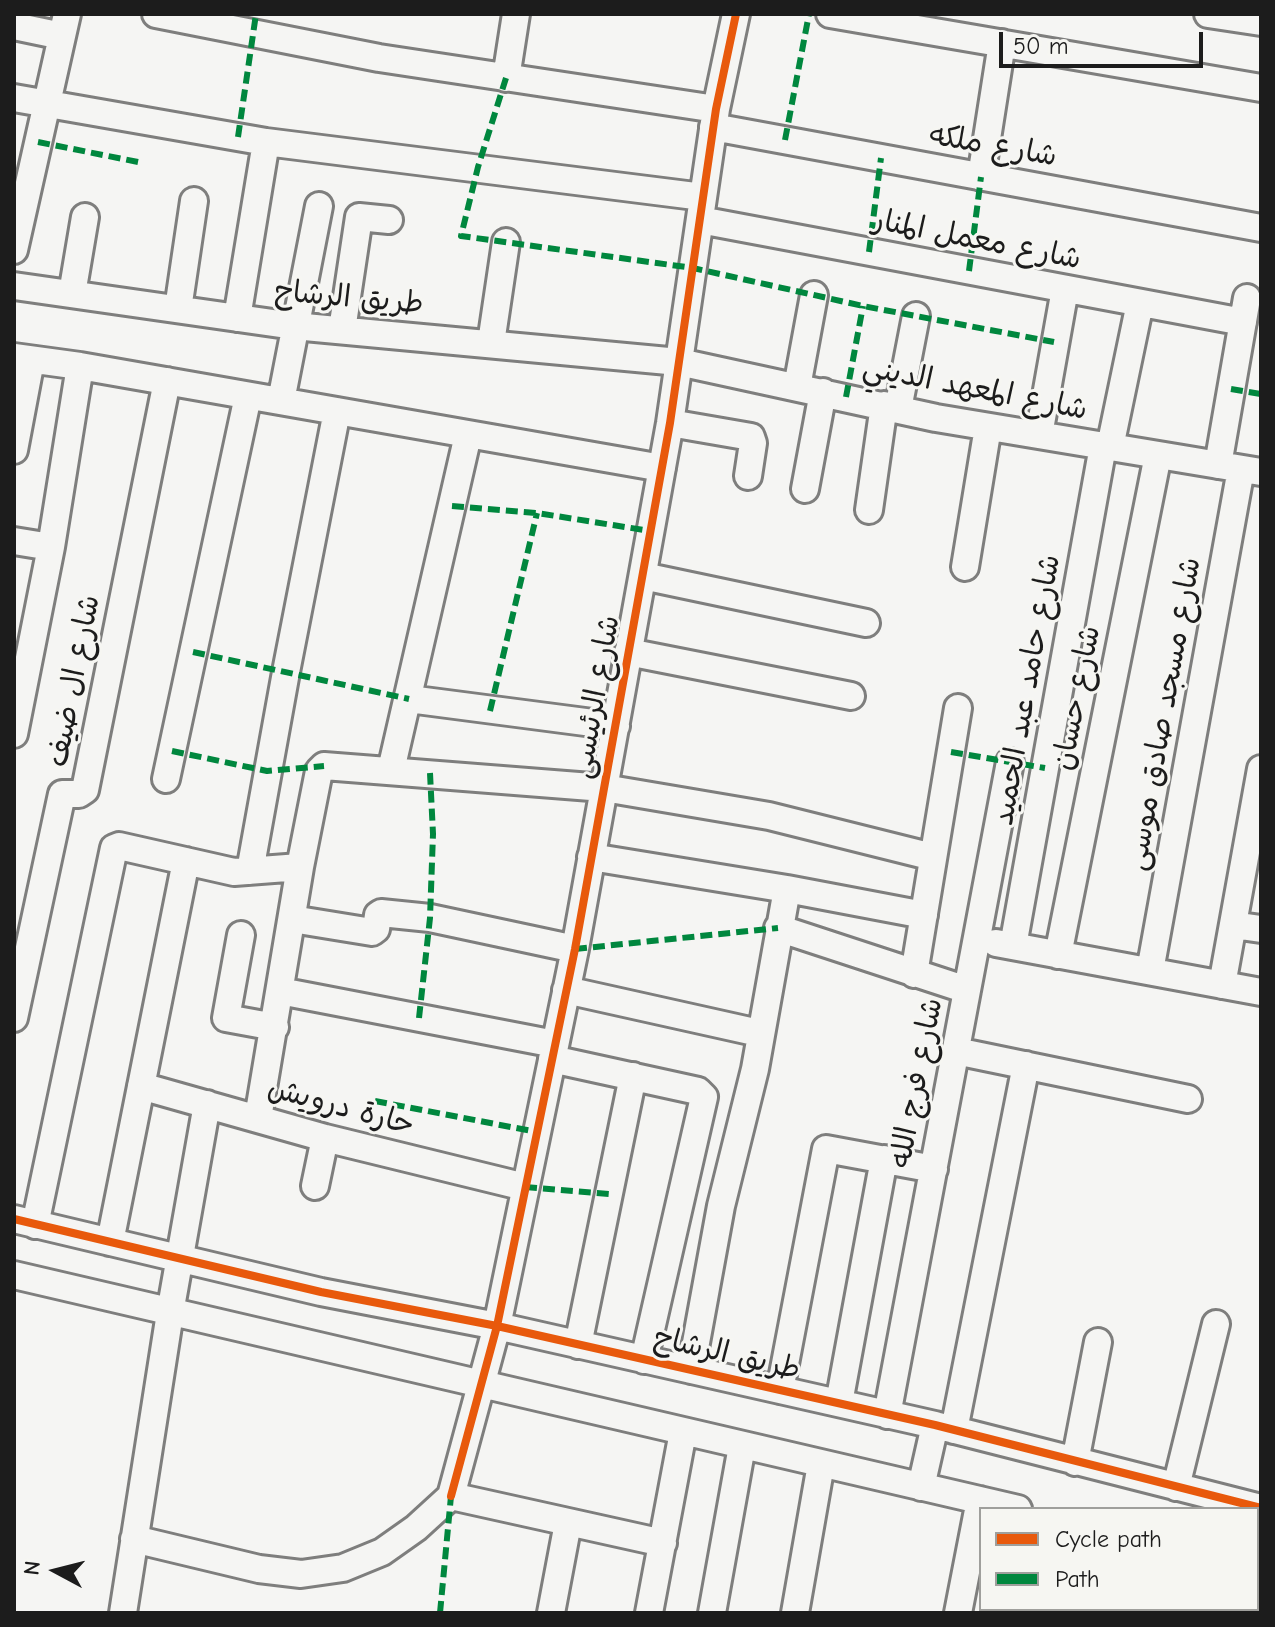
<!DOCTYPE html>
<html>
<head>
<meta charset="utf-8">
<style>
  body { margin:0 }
  #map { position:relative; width:1275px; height:1627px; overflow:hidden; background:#f5f5f3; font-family:"Comic Neue",sans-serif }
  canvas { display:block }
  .frame { position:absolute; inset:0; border:16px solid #1c1c1c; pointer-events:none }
  .legend { position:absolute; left:979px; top:1507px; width:280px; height:104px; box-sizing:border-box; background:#f6f6f2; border:2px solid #9f9f9c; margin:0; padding:10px 14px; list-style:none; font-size:24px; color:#1c1c1c }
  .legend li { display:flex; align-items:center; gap:16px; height:40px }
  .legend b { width:40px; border:2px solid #9f9f9c }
  .north { position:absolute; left:16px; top:1531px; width:80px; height:80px; -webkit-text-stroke:6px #f6f6f2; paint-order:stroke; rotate:277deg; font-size:22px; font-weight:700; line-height:32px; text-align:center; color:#1c1c1c }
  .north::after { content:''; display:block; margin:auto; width:28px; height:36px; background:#1c1c1c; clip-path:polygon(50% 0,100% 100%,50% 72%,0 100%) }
  .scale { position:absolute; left:999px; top:32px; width:204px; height:36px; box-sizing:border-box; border:4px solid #1c1c1c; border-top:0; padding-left:10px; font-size:24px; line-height:28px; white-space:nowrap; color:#1c1c1c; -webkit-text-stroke:6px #f6f6f2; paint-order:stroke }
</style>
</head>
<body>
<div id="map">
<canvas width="1275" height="1627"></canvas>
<div class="frame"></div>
<ul class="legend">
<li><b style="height:10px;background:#e8590c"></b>Cycle path</li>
<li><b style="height:10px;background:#00873e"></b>Path</li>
</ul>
<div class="north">N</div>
<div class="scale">50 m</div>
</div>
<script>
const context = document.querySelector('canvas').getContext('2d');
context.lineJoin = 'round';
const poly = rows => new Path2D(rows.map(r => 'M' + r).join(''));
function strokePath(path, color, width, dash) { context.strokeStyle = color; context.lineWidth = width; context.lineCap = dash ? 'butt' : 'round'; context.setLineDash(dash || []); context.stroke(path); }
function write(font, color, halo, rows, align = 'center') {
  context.font = font + ' "Comic Neue","Playpen Sans Arabic",sans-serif'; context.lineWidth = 6; context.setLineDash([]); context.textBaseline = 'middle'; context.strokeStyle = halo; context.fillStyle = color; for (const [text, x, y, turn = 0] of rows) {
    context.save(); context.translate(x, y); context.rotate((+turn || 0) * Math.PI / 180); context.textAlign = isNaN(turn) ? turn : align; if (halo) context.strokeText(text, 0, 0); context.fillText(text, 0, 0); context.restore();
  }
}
const street = poly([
  [156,14,379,58,716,109],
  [830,14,1261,88],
  [1208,14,1261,22],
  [14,26,62,36],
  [506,78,516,14],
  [14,98,266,142,703,197],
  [713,127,1261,228],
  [981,177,1002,43],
  [700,220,1243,322],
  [14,250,67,14],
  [14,286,294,326,679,362,936,418,1261,472],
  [72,294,85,217],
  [178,309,194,201],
  [237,318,266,142],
  [342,330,359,217,389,220],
  [491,343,506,242],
  [14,357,80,366,662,468],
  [797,387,814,295],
  [281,401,319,206],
  [898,409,916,316],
  [670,423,751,437,753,443,748,476],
  [1039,435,1065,289],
  [1110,447,1140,303],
  [14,450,31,360],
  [1218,465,1247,298],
  [805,489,823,392],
  [869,510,884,405],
  [14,541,51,547],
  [965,567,988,427],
  [643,576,866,623],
  [628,652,851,696],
  [409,699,616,726],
  [14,734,51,547,80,366],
  [391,770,468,435],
  [166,779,248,396],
  [591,857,787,889,924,915],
  [250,871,286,672,337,411],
  [292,919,372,932,376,929,378,915,381,913,430,918,575,949],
  [1233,925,1261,929],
  [778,928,967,990],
  [241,935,226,1018,275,1027],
  [996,943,1261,992],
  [1013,946,1103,446],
  [1058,955,1158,455],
  [1150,971,1241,469],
  [914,974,958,708],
  [1222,985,1261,769],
  [566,990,759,1033],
  [280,991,555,1044],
  [14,1018,62,794,79,794,85,790,167,381],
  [956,1051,1188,1099],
  [552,1059,698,1091,704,1097,644,1360],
  [141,1086,325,1138,525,1187],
  [258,1118,300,867,319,771,324,766,604,788,769,816,933,857],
  [315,1186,325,1138],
  [14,1219,321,1292,497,1326,935,1425,1261,1508],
  [35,1225,114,848,119,846,234,872,300,867],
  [110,1242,186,861],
  [14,1275,1018,1509],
  [578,1345,633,1076],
  [691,1370,721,1206,755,1069,787,889],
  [780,1390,826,1149,934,1169],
  [839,1403,884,1159],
  [887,1415,1010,762],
  [954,1430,1026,1065],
  [1075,1462,1098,1342],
  [921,1487,935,1425],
  [1176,1487,1216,1324],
  [451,1496,497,1326,575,949,670,423,716,109,736,14],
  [451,1496,663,1543],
  [134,1539,259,1569,301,1574,343,1568,382,1552,416,1528,451,1496],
  [1257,1563,1261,1564],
  [123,1613,170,1313,207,1104],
  [551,1613,568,1523],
  [649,1613,683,1432],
  [712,1613,742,1446],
  [795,1613,821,1464],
  [958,1613,980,1500],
  [1014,1613,1015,1609]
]);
const quiet = poly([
  [506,78,478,167,461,236,693,268,863,306,1054,342],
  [238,137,256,14],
  [785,140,809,14],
  [38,142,143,163],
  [869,252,881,158],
  [969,271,981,177],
  [1231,389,1261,394],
  [846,397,863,306],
  [452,506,537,513,650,531],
  [193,652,409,699],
  [490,711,537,513],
  [172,751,267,771,324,766],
  [951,752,1045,768],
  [575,949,778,928],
  [419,1018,430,918,433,834,430,773],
  [375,1101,537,1132],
  [525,1187,609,1194],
  [440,1613,451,1496]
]);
const cycleway = poly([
  [14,1219,321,1292,497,1326,935,1425,1261,1508],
  [451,1496,497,1326,575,949,670,423,716,109,736,14]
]);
const streetNames = [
  ["شارع ملكه",993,146,10],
  ["شارع معمل المنار",977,240,11],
  ["طريق الرشاح",349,298,5],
  ["شارع المعهد الديني",975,389,11],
  ["شارع ال ضيف",74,681,-79],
  ["شارع حامد عبد الحميد",1027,690,-80],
  ["شارع الرئيسى",596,697,-80],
  ["شارع حسان",1077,698,-79],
  ["شارع مسجد صادق موسى",1164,714,-80],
  ["شارع فرج الله",917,1083,-79],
  ["حارة درويش",341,1107,15],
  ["طريق الرشاح",727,1354,13]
];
strokePath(street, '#7e7e7d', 32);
strokePath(street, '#f5f5f3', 26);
strokePath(quiet, '#00873e', 6, [12, 6]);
strokePath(cycleway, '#e8590c', 8);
write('30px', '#1c1c1c', '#f6f6f2', streetNames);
</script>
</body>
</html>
